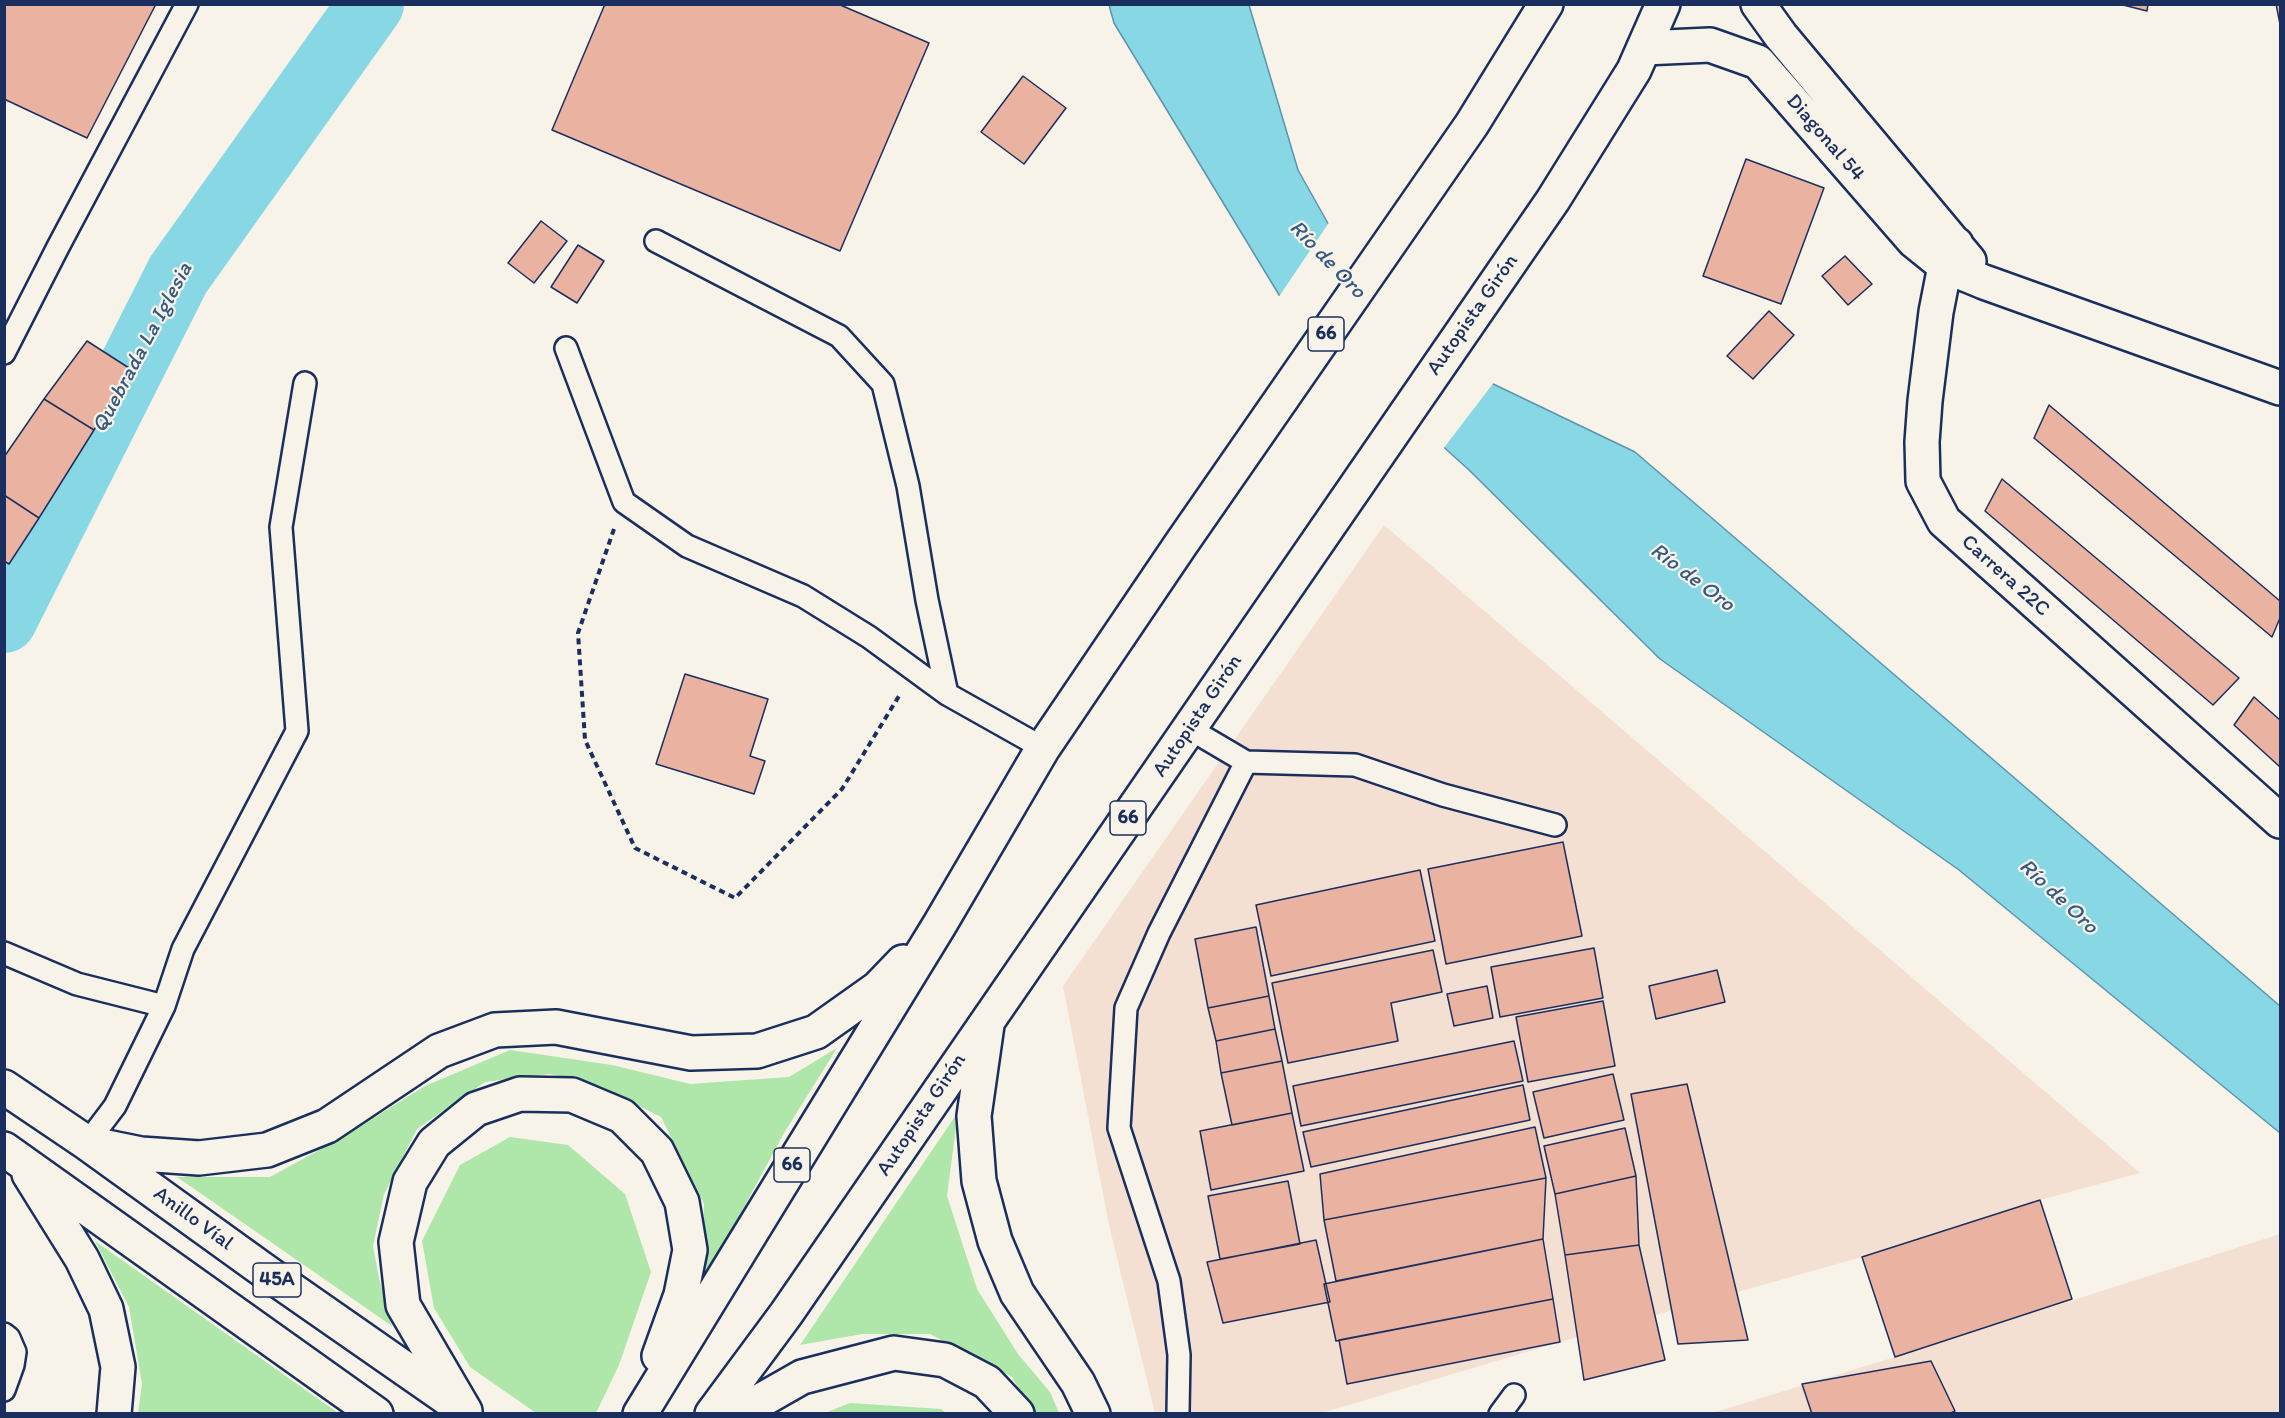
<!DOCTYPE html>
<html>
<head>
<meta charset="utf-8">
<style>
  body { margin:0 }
  #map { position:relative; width:2285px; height:1418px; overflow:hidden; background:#f7f3e8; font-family:Itim,sans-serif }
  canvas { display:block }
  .frame { position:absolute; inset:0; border:6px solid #1b2f5e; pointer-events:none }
</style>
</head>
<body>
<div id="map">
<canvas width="2285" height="1418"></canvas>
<div class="frame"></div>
</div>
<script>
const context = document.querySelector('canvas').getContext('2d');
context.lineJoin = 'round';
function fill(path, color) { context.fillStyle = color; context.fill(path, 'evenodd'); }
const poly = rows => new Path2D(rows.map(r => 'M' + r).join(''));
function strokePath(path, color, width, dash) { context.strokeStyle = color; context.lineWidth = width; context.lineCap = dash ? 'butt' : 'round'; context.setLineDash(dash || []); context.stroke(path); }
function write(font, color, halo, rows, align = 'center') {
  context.font = font + ' Itim,sans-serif'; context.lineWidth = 4.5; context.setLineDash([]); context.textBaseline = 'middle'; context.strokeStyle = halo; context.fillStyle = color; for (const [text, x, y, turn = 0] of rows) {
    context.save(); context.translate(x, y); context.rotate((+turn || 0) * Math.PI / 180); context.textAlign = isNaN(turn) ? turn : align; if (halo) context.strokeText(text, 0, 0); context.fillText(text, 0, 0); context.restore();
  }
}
const built = poly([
  [1384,525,2140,1173,2040,1200,1862,1257,1560,1342,1322,1413,1155,1413,1109,1225,1063,986],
  [2280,1234,2280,1413,1709,1414,1895,1357]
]);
const green = poly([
  [837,1048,784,1133,730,1233,702,1280,704,1204,661,1117,602,1087,550,1074,485,1082,417,1129,384,1194,373,1246,379,1278,392,1326,177,1177,270,1177,345,1136,425,1086,510,1050,612,1065,690,1084,789,1077],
  [958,1112,947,1196,977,1289,1018,1354,1050,1392,1059,1413,1032,1413,1012,1377,930,1334,862,1334,800,1345],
  [510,1137,568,1145,625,1194,651,1272,619,1365,596,1413,536,1413,470,1367,434,1308,422,1241,460,1165],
  [95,1241,338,1413,138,1413,142,1384,129,1307],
  [850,1403,941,1409,946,1413,825,1413]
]);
const water = poly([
  [1109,5,1249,5,1298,170,1348,259,1464,370,1635,452,2280,1006,2280,1133,1959,870,1660,659,1469,470,1284,303,1114,23,1109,5]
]);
const pier = poly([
  [1330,221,1350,257,1465,367,1495,381,1443,449,1282,305,1278,298]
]);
const river = poly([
  [4,620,178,275,371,4]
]);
const building = poly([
  [4,4,156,4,87,138,4,99,4,4],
  [605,4,838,4,929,43,840,251,552,130,605,4],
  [2119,4,2148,4,2147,11,2119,4],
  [2276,4,2280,4,2280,24,2276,4],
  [1023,76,1066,108,1024,164,981,132,1023,76],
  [1746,159,1824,188,1781,304,1703,276,1746,159],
  [541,221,567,241,534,283,508,263,541,221],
  [578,245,604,261,577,303,551,287,578,245],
  [1845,256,1872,284,1848,305,1822,276,1845,256],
  [1769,311,1794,335,1753,379,1727,356,1769,311],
  [87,341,129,368,94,430,44,399,87,341],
  [44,399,94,430,39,518,4,495,4,457,44,399],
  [2049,405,2280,601,2280,618,2272,637,2034,438,2049,405],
  [2002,479,2239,678,2213,705,1985,511,2002,479],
  [4,495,39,518,9,564,4,561,4,495],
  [685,674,768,699,750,756,765,761,754,794,656,764,685,674],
  [2254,697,2280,720,2280,767,2234,725,2254,697],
  [1563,842,1582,936,1446,964,1428,869,1563,842],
  [1420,870,1435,941,1271,976,1256,905,1420,870],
  [1256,927,1269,996,1208,1008,1195,939,1256,927],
  [1594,948,1603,998,1500,1017,1491,967,1594,948],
  [1433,950,1442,992,1391,1003,1398,1041,1288,1063,1272,983,1433,950],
  [1717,970,1725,1002,1656,1019,1649,986,1717,970],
  [1487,986,1493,1018,1454,1026,1447,994,1487,986],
  [1269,996,1275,1029,1216,1041,1208,1008,1269,996],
  [1603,1001,1615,1066,1528,1082,1516,1017,1603,1001],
  [1275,1029,1282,1061,1221,1073,1216,1041,1275,1029],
  [1514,1041,1523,1081,1301,1126,1293,1086,1514,1041],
  [1282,1061,1292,1113,1232,1125,1221,1073,1282,1061],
  [1613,1074,1624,1120,1544,1138,1533,1092,1613,1074],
  [1687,1084,1748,1340,1678,1344,1631,1094,1687,1084],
  [1523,1085,1530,1120,1311,1167,1303,1132,1523,1085],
  [1292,1113,1304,1171,1211,1190,1200,1131,1292,1113],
  [1535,1127,1546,1178,1324,1220,1320,1174,1535,1127],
  [1625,1128,1636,1176,1555,1194,1544,1146,1625,1128],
  [1636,1176,1639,1245,1565,1255,1555,1194,1636,1176],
  [1546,1178,1543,1239,1336,1281,1324,1220,1546,1178],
  [1288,1181,1300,1244,1220,1259,1208,1196,1288,1181],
  [2040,1200,2072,1299,1895,1357,1862,1257,2040,1200],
  [1543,1239,1553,1299,1336,1341,1324,1284,1543,1239],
  [1316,1240,1330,1302,1223,1323,1207,1262,1316,1240],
  [1639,1245,1665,1360,1584,1380,1565,1255,1639,1245],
  [1553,1299,1560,1342,1347,1384,1339,1340,1553,1299],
  [1931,1361,1955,1411,1949,1414,1812,1414,1802,1384,1931,1361]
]);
const path = poly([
  [614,529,578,633,585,740,635,848,735,898,842,789,899,696]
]);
const service = poly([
  [656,241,839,336,883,384,908,486,927,600,947,694],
  [566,348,624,502,687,546,803,596,869,637,947,694,1043,748],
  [4,353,58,247,187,4],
  [1246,762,1355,765,1443,795,1555,825],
  [4,953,77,984,164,1006],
  [87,1143,115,1106,164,1006,183,949,297,731,281,527,305,383],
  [4,1334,9,1338,15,1352,13,1365,4,1390],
  [1178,1412,1179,1355,1169,1281,1119,1128,1126,1008,1159,933,1246,762,1190,729],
  [1500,1414,1514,1395]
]);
const minor = poly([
  [1758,4,1781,36,1969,261],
  [1644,48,1710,45,1758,62,1914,241,1945,266,1984,282,2280,388],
  [1956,244,1945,266,1936,312,1925,401,1922,442,1923,481,1944,521,2280,821]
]);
const trunk = poly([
  [987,1025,974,1116,979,1181,995,1241,1017,1293,1078,1383,1093,1414],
  [4,1087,87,1143,266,1272,457,1405],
  [87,1143,141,1154,199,1158,267,1150,327,1126,439,1051,495,1030,556,1027,691,1053,757,1051,816,1032,878,988,903,962],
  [4,1149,376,1414],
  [29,1174,82,1259,106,1309,118,1367,114,1414],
  [465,1411,403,1305,396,1242,410,1182,434,1143,476,1109,520,1094,572,1095,622,1116,657,1151,682,1202,690,1250,681,1295,659,1356],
  [640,1414,940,924,1043,748,1181,544,1472,124,1546,4],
  [712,1414,786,1314,1553,200,1634,70,1663,4],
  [737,1414,802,1377,894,1353,945,1360,987,1382,1017,1414]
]);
const shields = [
  [1326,334,36],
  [1128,818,36],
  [792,1165,36],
  [277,1280,48]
];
const shieldNames = [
  ["66",1326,334],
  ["66",1128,818],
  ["66",792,1165],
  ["45A",277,1280]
];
const streetNames = [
  ["Diagonal 54",1825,138,49],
  ["Autopista Girón",1473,315,-55],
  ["Carrera 22C",2005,576,42],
  ["Autopista Girón",1198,716,-56],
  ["Autopista Girón",922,1115,-56],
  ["Anillo Víal",193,1219,36]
];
const waterNames = [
  ["Río de Oro",1327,260,46],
  ["Quebrada La Iglesia",143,348,-62],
  ["Río de Oro",1692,578,37],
  ["Río de Oro",2058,897,43]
];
fill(built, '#f3e0d3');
fill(green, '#afe6a9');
fill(water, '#88d7e5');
strokePath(water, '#5c94af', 1.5);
fill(pier, '#f7f3e8');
strokePath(river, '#88d7e5', 66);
fill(building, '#eab2a1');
strokePath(building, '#1b2f5e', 1.5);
strokePath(service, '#1b2f5e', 26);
strokePath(minor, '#1b2f5e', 38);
strokePath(trunk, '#1b2f5e', 38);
strokePath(path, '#1b2f5e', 4, [6, 4.5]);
strokePath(service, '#f7f3e8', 21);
strokePath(minor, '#f7f3e8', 33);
strokePath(trunk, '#f7f3e8', 33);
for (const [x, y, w] of shields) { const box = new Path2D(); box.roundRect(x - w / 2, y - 17, w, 34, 4.5); context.fillStyle = '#f7f3e8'; context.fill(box); strokePath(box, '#1b2f5e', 1.5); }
write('bold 20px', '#1b2f5e', null, shieldNames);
write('21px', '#1b2f5e', '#f7f3e8', streetNames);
write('italic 22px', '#365980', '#f7f3e8', waterNames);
</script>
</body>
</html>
